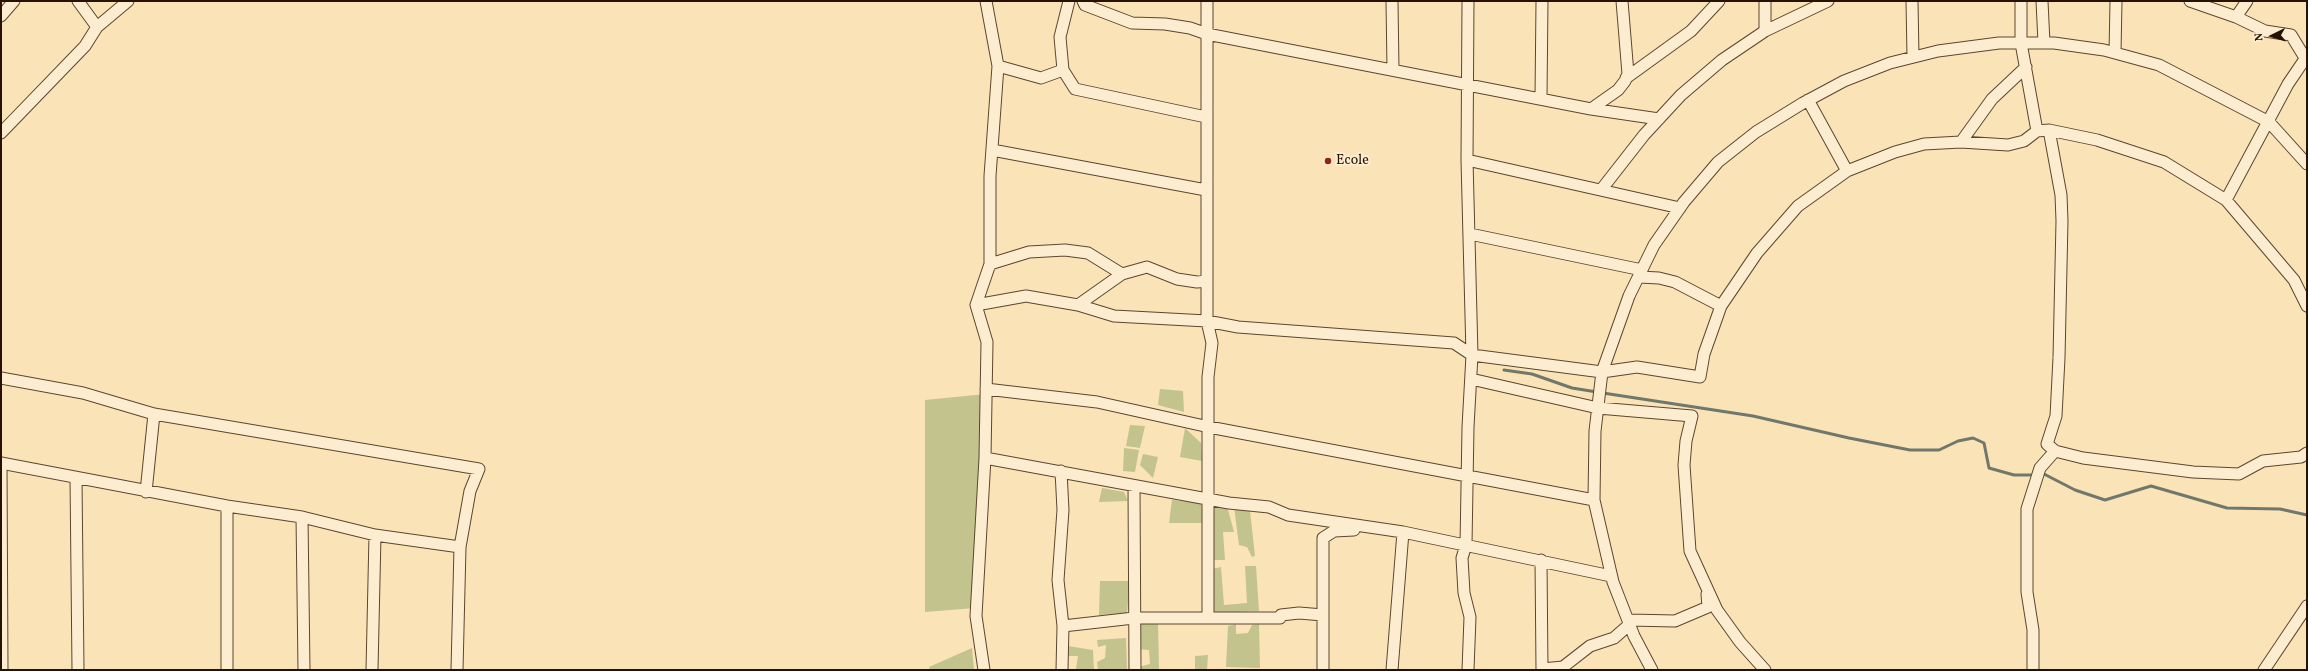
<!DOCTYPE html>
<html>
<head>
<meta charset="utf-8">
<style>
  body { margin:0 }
  #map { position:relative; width:2308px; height:671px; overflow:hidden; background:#fbe3b8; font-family:Vollkorn,serif }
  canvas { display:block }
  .frame { position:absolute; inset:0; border:2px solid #271100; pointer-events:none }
  .north { position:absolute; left:2252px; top:16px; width:40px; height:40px; -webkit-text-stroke:3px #fcedd1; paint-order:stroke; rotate:265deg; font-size:11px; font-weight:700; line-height:16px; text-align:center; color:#271100 }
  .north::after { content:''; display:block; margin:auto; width:14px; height:18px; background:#271100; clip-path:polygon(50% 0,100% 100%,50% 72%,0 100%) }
</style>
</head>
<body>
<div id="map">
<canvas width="2308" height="671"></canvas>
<div class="frame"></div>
<div class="north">N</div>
</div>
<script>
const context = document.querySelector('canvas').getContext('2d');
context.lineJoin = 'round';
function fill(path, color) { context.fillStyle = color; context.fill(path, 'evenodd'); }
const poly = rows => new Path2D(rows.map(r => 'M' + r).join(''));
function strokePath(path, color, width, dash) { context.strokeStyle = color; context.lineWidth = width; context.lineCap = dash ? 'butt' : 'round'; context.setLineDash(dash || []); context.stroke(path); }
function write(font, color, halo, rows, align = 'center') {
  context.font = font + ' Vollkorn,serif'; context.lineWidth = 4; context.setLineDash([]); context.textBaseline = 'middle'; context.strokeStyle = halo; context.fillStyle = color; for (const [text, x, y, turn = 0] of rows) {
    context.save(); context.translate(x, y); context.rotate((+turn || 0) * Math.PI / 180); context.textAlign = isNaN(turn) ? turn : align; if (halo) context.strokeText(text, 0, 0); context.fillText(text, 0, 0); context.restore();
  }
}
const green = poly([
  [1160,389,1183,391,1184,412,1158,405],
  [986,394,975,608,925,612,925,400],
  [1130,425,1145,426,1140,448,1126,446],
  [1185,428,1201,443,1202,461,1180,457],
  [1124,448,1139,450,1135,472,1123,471],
  [1143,454,1158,457,1153,478,1140,465],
  [1102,488,1124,492,1128,501,1099,502],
  [1172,500,1203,503,1202,523,1169,523],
  [1212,503,1227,506,1234,532,1223,532,1225,560,1212,560],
  [1234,507,1250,511,1255,556,1252,557,1247,547,1239,545],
  [1245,566,1256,566,1259,611,1211,613,1212,569,1221,567,1224,605,1247,603],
  [1100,581,1130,581,1127,613,1099,615],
  [1138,622,1158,622,1159,670,1138,670,1138,667,1150,664,1149,650,1137,649],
  [1236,624,1236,634,1248,633,1252,625,1259,624,1260,668,1226,667,1228,626],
  [1126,638,1127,670,1098,670,1097,662,1105,658,1106,645,1098,647,1097,640],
  [1068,646,1093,650,1094,670,1066,670,1076,669,1078,656,1068,656],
  [972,648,974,670,930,670,929,667],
  [1208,655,1207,670,1195,670,1195,656]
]);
const stream = poly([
  [1504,370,1532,374,1572,388,1597,392],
  [1603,393,1753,416,1849,438,1910,450,1939,450,1958,441,1973,438,1984,443,1989,468,2014,475,2031,475],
  [2044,474,2075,490,2105,500,2151,486,2227,508,2280,509,2307,515]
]);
const minor = poly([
  [78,1,97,27],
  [1083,1,1085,5,1132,23,1165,24,1190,28,1207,34,1591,109,1659,119],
  [1207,1,1207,321,1212,343,1208,377,1208,617],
  [1392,1,1393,70],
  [1468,1,1467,160,1472,355,1468,427,1466,545,1462,558,1464,593,1470,617,1468,670],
  [1912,1,1913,57],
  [2021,1,2021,43,2037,131],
  [2042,1,2044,43],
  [2190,1,2236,17,2265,31,2291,35,2307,61],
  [1,16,14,1],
  [2236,17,2247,1],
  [1765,31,1765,1],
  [2115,53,2116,1],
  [998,66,1041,78,1063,70,1075,89,1206,117],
  [1063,70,1060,37,1069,1],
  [1626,78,1691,31,1719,1],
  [1541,98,1542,1],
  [1808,100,1847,171],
  [1591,109,1618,90,1625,81,1628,74,1622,1],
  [1,133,85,46,97,27,128,1],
  [1961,142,1992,99,2026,67],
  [992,150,1206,190],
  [1467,160,1680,208],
  [1601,190,1644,135,1681,95,1722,60,1765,31,1828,1],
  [2226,200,2288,84,2307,56],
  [1470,234,1642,270],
  [990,264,1029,252,1065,250,1088,253,1122,274],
  [1639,277,1659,278,1675,282,1721,306],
  [976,305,1026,296,1078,305,1114,316,1207,321,1238,327,1454,343,1472,355,1602,372,1637,367,1700,377,1704,354,1721,306,1757,253,1798,206,1847,171,1895,152,1924,144,1961,142,2008,145,2024,141,2037,131,2049,130,2097,140,2164,162,2226,200,2294,280,2307,306],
  [1078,305,1122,274,1147,267,1177,279,1197,282,1207,281],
  [1,378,83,393,154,414,479,469,470,491,460,547,457,670],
  [1471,379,1598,408,1692,416,1686,441,1684,465,1690,551,1717,610,1740,642,1765,670],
  [986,389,1097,402,1209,427,1594,500],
  [2055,451,2083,458,2193,472,2239,474,2263,461,2301,457,2307,453],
  [985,458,1229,503,1269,507,1288,515,1403,532,1611,576],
  [1,463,227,506,302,517,375,535,460,547],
  [1,463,2,670],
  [1061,471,1063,510,1058,580,1063,626,1062,670],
  [76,478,78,670],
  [1134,486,1135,670],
  [146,492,154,414],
  [302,517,304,670],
  [1541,560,1542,670],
  [1629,620,1675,621,1708,607,1707,594],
  [1063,626,1134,618,1280,618,1281,615,1299,613,1323,615],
  [1542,669,1563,667,1590,646,1614,638,1630,624],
  [227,670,227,506],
  [372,670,375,535],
  [984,670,976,616,985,458,987,342,976,305,990,264,990,176,998,66,986,1],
  [1323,670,1323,538,1334,531,1354,530],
  [1392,670,1403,532],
  [1652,670,1634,636,1613,582,1594,500,1595,431,1602,372,1629,296,1654,245,1684,202,1718,162,1756,132,1803,103,1844,81,1890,63,1938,51,1999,43,2054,43,2104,50,2159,65,2269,122,2307,164],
  [2033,670,2033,630,2027,592,2027,509,2040,468,2055,451,2047,444,2056,416,2059,358,2062,221,2061,195,2049,130],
  [2264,670,2307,606]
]);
const markers = [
  [1328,161,4,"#8f2418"]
];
const poiNames = [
  ["Ecole",1336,161]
];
fill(green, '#c2c38d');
strokePath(stream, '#6f786c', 3);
strokePath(minor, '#5c462e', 13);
strokePath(minor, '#fcedd1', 11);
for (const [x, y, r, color] of markers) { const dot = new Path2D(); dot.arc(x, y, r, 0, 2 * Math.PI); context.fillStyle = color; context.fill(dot); strokePath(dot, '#fcedd1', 1.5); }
write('14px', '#271100', '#fcedd1', poiNames, 'left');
</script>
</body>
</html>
